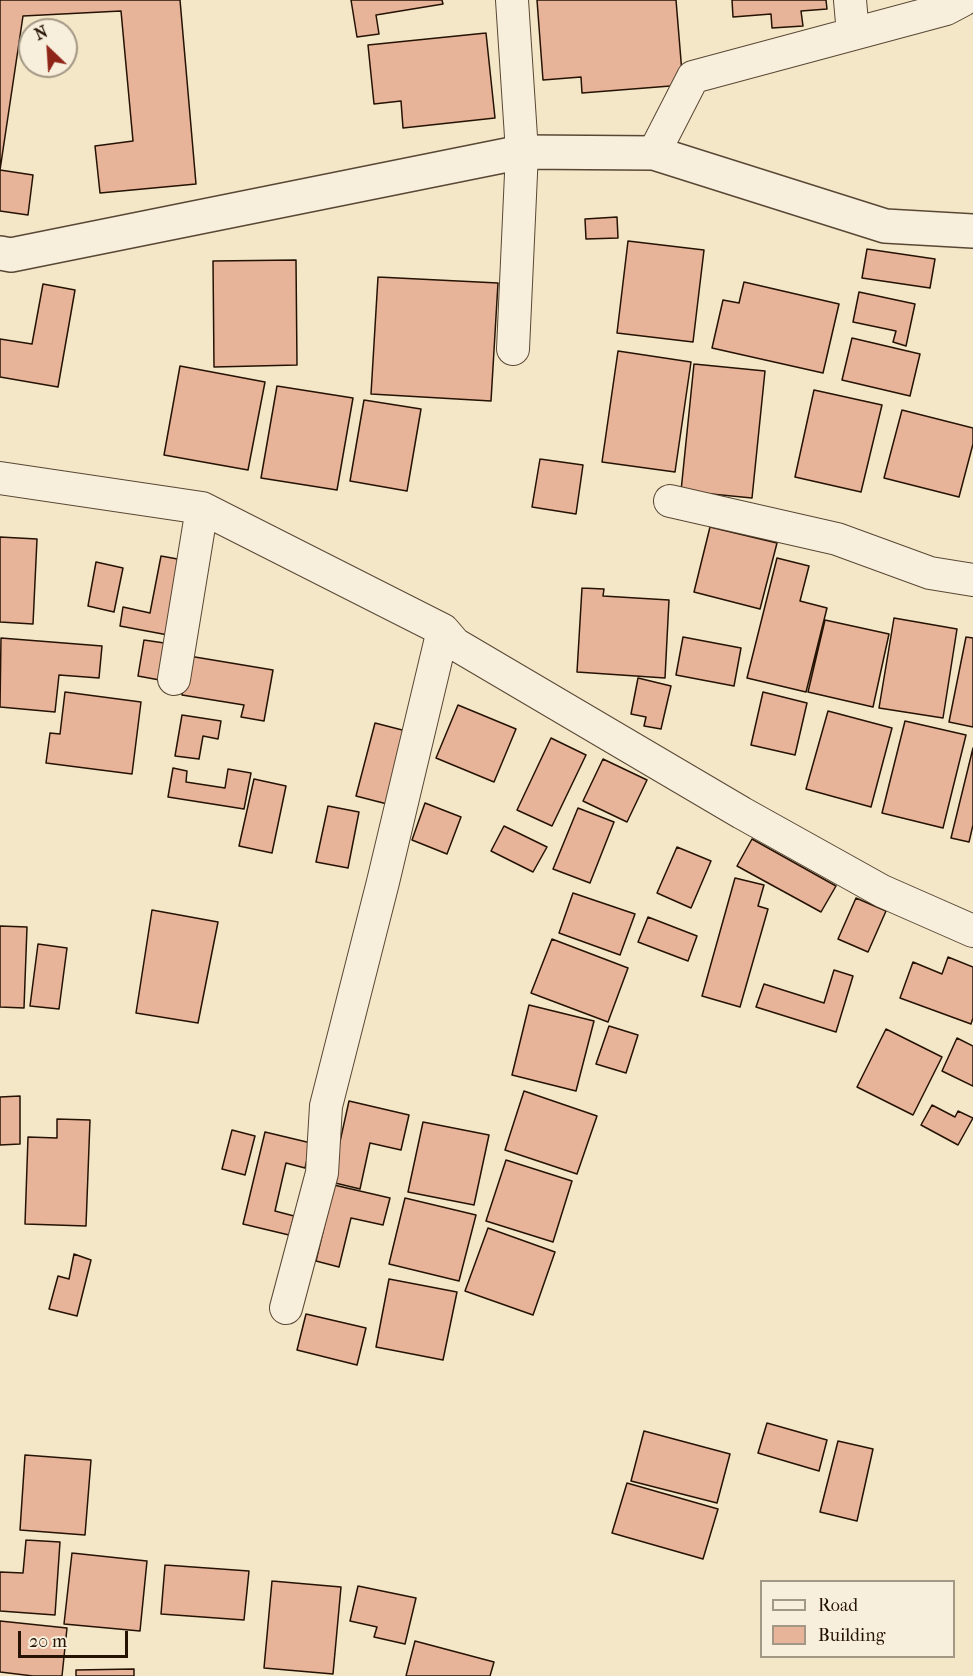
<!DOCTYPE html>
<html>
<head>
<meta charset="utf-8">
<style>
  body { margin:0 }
  #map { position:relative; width:973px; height:1676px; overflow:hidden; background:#f3e7c7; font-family:"IM FELL French Canon",serif }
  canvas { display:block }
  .legend { position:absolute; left:760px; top:1580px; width:195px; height:78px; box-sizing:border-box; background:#f7efdb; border:2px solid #a39785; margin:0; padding:8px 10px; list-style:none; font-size:18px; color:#251203 }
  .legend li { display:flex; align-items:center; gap:12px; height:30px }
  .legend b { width:30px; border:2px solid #a39785 }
  .north { position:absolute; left:18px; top:18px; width:60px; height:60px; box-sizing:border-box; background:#f7efdb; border:2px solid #a39785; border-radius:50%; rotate:335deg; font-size:16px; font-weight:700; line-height:24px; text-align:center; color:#251203 }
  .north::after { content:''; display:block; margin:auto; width:21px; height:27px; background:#8f2418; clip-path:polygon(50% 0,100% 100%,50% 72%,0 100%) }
  .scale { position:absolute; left:18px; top:1631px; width:110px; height:27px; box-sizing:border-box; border:3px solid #251203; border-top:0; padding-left:8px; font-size:18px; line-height:21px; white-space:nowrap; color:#251203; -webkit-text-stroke:4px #f7efdb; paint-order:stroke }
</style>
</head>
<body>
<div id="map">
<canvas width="973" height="1676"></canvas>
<ul class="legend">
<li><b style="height:8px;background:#f7efdb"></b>Road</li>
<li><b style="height:16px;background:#e7b499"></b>Building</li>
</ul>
<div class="north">N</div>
<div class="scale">20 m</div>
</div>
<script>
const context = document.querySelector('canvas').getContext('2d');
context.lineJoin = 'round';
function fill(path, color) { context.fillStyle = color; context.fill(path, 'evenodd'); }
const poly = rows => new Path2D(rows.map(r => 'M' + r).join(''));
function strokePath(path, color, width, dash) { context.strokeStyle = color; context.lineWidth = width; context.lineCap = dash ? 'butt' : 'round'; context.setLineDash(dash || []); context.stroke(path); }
const building = poly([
  [0,0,180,0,196,184,100,193,95,146,133,141,121,11,23,16,0,170,33,175,28,215,0,211,0,0],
  [351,0,442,0,443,4,376,15,379,34,357,37,351,0],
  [537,0,676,0,683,85,582,93,581,77,543,80,537,0],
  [732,0,826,0,827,9,801,11,803,26,772,28,771,14,733,17,732,0],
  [486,33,495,118,403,128,401,101,374,104,368,45,486,33],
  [617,217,618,238,586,239,585,219,617,217],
  [628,241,704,250,693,342,617,333,628,241],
  [867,249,935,259,930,288,862,278,867,249],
  [296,260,297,365,214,367,213,261,296,260],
  [378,277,498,283,491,401,371,394,378,277],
  [744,282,839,304,823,373,712,348,723,300,739,303,744,282],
  [43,284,75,290,58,387,0,377,0,339,32,344,43,284],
  [859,292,915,304,906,346,893,342,896,331,853,322,859,292],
  [852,338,920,354,910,396,842,380,852,338],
  [618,351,691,362,675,472,602,462,618,351],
  [694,364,765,371,752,498,681,491,694,364],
  [180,366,265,382,248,470,164,455,180,366],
  [277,386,353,398,337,490,261,478,277,386],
  [814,390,882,405,861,492,795,477,814,390],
  [364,400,421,409,407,491,350,481,364,400],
  [902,410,973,428,973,444,959,497,884,478,902,410],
  [540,459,583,465,576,514,532,507,540,459],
  [710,527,777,543,760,609,694,592,710,527],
  [0,537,37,539,33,624,0,622,0,537],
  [161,556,183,560,168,635,120,626,123,607,150,613,161,556],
  [777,558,809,566,800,601,827,608,806,692,747,678,777,558],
  [96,562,123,568,114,612,88,606,96,562],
  [582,588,604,589,603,596,669,600,665,678,577,672,582,588],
  [894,618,957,629,943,718,879,708,894,618],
  [825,620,889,634,873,707,808,692,825,620],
  [683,637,741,648,734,686,676,675,683,637],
  [966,637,973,638,973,727,949,722,966,637],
  [1,638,102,646,99,678,59,675,55,712,0,707,1,638],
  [144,640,171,644,165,681,138,676,144,640],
  [189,656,273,670,264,721,241,717,244,705,182,695,189,656],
  [638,678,671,686,661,729,644,726,646,717,631,714,638,678],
  [65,692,141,702,132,774,46,763,50,733,60,734,65,692],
  [763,692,807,703,795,755,751,745,763,692],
  [458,705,516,729,494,782,436,758,458,705],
  [828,711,892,728,871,807,806,789,828,711],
  [182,715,221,721,218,739,203,736,199,759,175,756,182,715],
  [905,721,966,735,943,828,882,813,905,721],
  [375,723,410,732,391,805,356,796,375,723],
  [551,738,586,755,552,826,517,810,551,738],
  [973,748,973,825,969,842,951,838,973,748],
  [603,759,647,780,627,822,583,801,603,759],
  [173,768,187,771,186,782,225,788,228,769,251,773,244,809,168,797,173,768],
  [254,779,286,786,272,853,239,846,254,779],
  [425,803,461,817,447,854,412,840,425,803],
  [328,806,359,812,348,868,316,862,328,806],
  [578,808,614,822,590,883,553,869,578,808],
  [504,826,547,847,533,872,491,851,504,826],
  [752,839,836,886,821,912,737,866,752,839],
  [677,847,711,861,691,908,657,893,677,847],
  [735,878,764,885,758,906,768,909,740,1007,702,996,735,878],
  [573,893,635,914,620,955,559,933,573,893],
  [856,898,886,911,868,952,838,939,856,898],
  [152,910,218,922,198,1023,136,1013,152,910],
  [648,917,697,936,688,961,638,942,648,917],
  [0,926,27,927,24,1008,0,1007,0,926],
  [552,939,628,968,608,1022,531,993,552,939],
  [38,944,67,948,59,1009,30,1006,38,944],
  [948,957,973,967,973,1018,971,1024,900,998,913,962,942,974,948,957],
  [834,970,853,976,836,1032,756,1007,764,984,824,1003,834,970],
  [529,1005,594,1021,576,1091,512,1075,529,1005],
  [609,1026,638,1035,626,1073,596,1064,609,1026],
  [886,1029,942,1057,913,1115,857,1087,886,1029],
  [957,1038,973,1046,973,1086,942,1071,957,1038],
  [524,1091,597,1116,577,1174,505,1150,524,1091],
  [20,1096,20,1144,0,1145,0,1097,20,1096],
  [349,1101,409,1115,401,1150,370,1143,360,1189,331,1182,349,1101],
  [932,1105,955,1117,958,1111,973,1118,958,1145,921,1125,932,1105],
  [57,1119,90,1120,86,1226,25,1224,28,1137,57,1138,57,1119],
  [423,1122,489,1135,474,1205,408,1192,423,1122],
  [232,1130,255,1136,245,1175,222,1169,232,1130],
  [265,1132,311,1143,305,1168,286,1163,275,1211,294,1216,289,1235,243,1224,265,1132],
  [506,1160,572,1181,553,1242,486,1221,506,1160],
  [334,1185,390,1198,383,1225,351,1218,339,1267,316,1261,334,1185],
  [405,1198,476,1215,459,1281,389,1264,405,1198],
  [488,1228,555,1252,533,1315,465,1291,488,1228],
  [74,1254,91,1260,77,1316,49,1309,58,1276,69,1279,74,1254],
  [389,1279,457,1292,443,1360,376,1347,389,1279],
  [306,1314,366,1328,357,1365,297,1350,306,1314],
  [767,1423,827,1440,819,1471,758,1453,767,1423],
  [644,1431,730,1454,717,1503,631,1481,644,1431],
  [838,1441,873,1449,857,1521,820,1512,838,1441],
  [25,1455,91,1460,85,1535,20,1530,25,1455],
  [627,1483,718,1509,703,1559,612,1533,627,1483],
  [26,1540,60,1542,55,1615,0,1611,0,1572,23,1573,26,1540],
  [72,1553,147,1561,140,1631,64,1624,72,1553],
  [165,1565,249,1571,244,1620,161,1614,165,1565],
  [272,1581,341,1587,333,1674,264,1668,272,1581],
  [358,1586,416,1598,405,1644,374,1637,377,1627,350,1621,358,1586],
  [0,1621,67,1628,62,1676,33,1676,0,1672,0,1621],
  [415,1641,494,1662,490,1676,406,1676,415,1641],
  [134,1669,134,1676,76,1676,76,1670,134,1669]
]);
const minor = poly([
  [512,0,522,152,513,349],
  [850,0,853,34],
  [654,153,693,77,946,9,963,0],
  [0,478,202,508,443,630,455,644,742,813,882,891,973,931],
  [670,501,837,539,930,573,973,580],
  [174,679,202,508],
  [286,1308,322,1173,326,1106,383,882,443,630]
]);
const tertiary = poly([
  [0,253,11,255,522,152,654,153,885,226,973,231]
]);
fill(building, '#e7b499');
strokePath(building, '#251203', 1.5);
strokePath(minor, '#584734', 34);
strokePath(tertiary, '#584734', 36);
strokePath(minor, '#f7efdb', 32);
strokePath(tertiary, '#f7efdb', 33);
</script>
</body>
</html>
